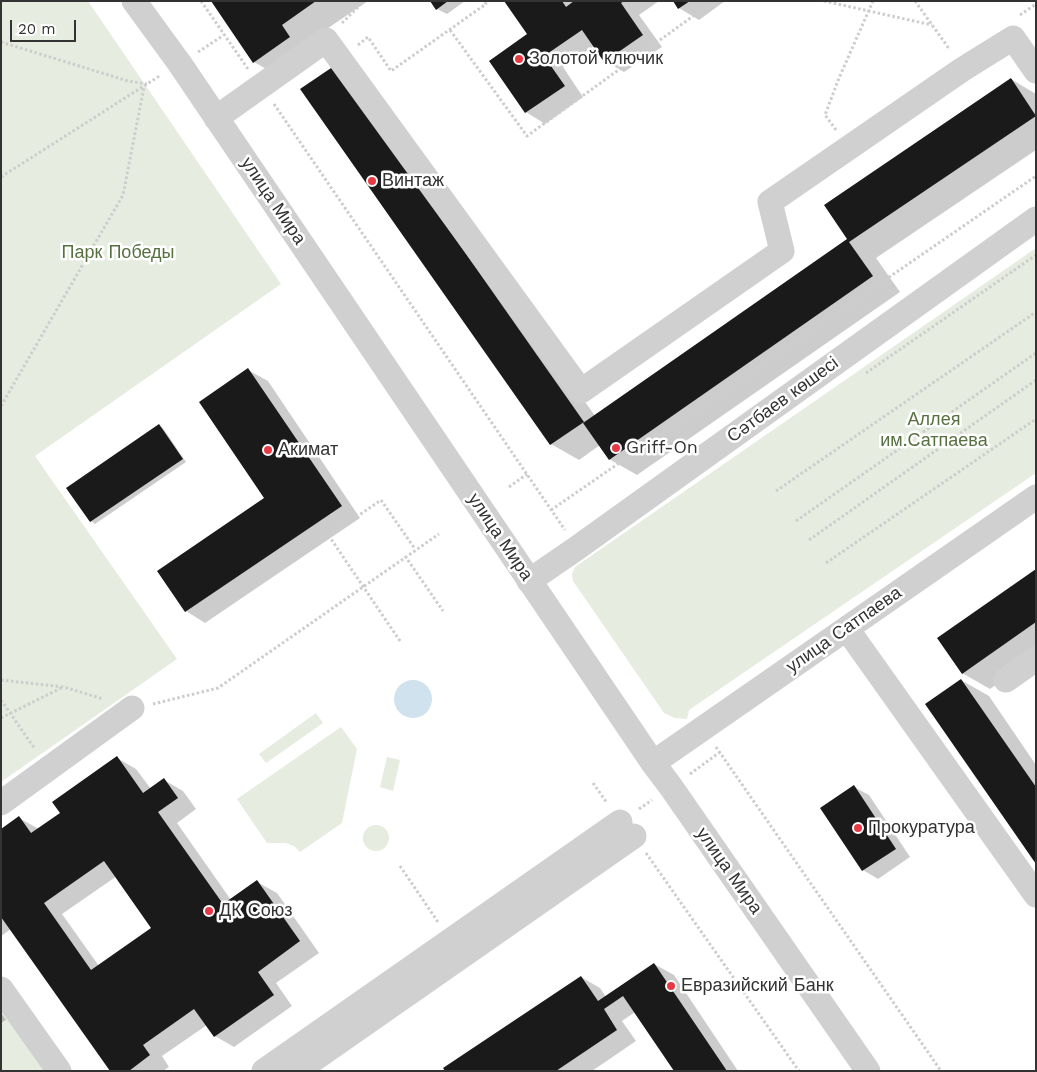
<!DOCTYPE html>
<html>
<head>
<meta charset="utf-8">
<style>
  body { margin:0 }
  #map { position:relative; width:1037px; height:1072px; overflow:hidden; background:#fff; font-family:"Work Sans",sans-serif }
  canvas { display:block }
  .frame { position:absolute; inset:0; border:2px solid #333; pointer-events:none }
  .scale { position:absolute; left:10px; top:20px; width:66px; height:22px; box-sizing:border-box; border:2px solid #333; border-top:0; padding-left:6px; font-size:15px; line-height:18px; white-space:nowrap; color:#333; -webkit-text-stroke:4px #fff; paint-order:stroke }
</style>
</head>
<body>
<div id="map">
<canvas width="1037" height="1072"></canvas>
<div class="frame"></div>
<div class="scale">20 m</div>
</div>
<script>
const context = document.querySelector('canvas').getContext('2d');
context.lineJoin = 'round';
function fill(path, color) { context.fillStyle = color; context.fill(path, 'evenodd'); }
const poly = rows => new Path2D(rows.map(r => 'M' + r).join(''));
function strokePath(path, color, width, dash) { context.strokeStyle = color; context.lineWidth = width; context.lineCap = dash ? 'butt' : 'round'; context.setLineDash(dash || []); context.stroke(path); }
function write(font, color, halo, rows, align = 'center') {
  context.font = font + ' "Work Sans",sans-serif'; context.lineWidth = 5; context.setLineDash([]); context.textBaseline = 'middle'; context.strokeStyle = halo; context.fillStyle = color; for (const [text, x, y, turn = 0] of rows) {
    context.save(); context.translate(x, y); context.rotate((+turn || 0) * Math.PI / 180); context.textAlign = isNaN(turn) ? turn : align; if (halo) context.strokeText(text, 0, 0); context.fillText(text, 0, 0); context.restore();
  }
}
const green = poly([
  [1,1,88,1,281,284,35,456,177,659,1,782],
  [1036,248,1036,473,689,710,687,719,675,718,664,713,573,581,572,574,575,567],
  [316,713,323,723,266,763,259,754],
  [341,727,357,749,342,823,300,852,294,846,286,843,267,843,237,799],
  [387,757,400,760,393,791,380,787],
  '363 838a13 13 0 1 1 26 0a13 13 0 1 1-26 0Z',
  [1,1003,49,1071,1,1071]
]);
const water = poly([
  '394 699a19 19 0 1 1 38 0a19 19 0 1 1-38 0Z'
]);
const shadow = poly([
  [212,1,368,1,303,45,268,70,254,62],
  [432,1,465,1,447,14,437,9],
  [506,1,572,1,574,3,576,1,659,1,639,15,662,47,624,72,605,61,594,46,563,67,583,97,545,124,526,112,490,61,528,35],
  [674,1,725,1,699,20,679,8],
  [1011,79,1036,94,1036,150,876,258,900,292,637,475,609,459,600,445,579,460,551,444,362,84,595,416,849,240],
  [248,370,268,381,360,518,205,623,186,611,266,499],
  [159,426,163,428,186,462,95,524,91,521],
  [1036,571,1036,657,990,689,962,673],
  [961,680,989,696,1036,765,1036,862],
  [117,758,136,769,151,789,164,780,183,791,196,809,177,823,231,900,257,882,277,893,319,953,276,983,292,1006,234,1047,215,1036,207,1025,162,1056,169,1067,163,1071,111,1071,11,929,1,936,1,831,19,818,39,829,62,814],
  [117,876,153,928,99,966,62,914],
  [854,787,869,795,910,857,878,879,863,870],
  [654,964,674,975,738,1071,675,1071,635,1012,622,1021,636,1041,592,1071,446,1071,581,977,600,988,606,997],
  [1,1013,6,1020,1,1023]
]);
const building = poly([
  [211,1,316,1,282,25,290,37,253,63],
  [430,1,448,1,436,10],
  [504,1,562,1,566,7,574,1,624,1,621,3,643,35,604,62,582,30,544,56,565,86,525,113,489,61,527,34],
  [673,1,690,1,678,9],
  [334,66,584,422,550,445,300,89],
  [1011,78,1036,116,849,242,873,276,609,460,583,423,847,239,824,205],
  [248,368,342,506,185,612,157,571,264,498,199,402],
  [159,424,183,459,90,522,66,488],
  [1036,569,1036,622,962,674,937,638],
  [961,679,1036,787,1036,864,925,704],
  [117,756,143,793,164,778,178,798,158,812,223,904,257,880,300,941,258,972,274,995,214,1037,194,1009,143,1045,150,1055,129,1071,110,1071,1,917,1,829,19,816,31,833,60,813,52,802],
  [104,861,151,928,91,970,44,903],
  [854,785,896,849,862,871,820,808],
  [654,963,727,1071,674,1071,623,996,604,1009,617,1030,556,1071,445,1071,443,1068,581,976,598,1001]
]);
const path = poly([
  [201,1,248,69],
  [824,1,932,25],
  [915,1,950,50],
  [1020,15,1036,4],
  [342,23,364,1],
  [450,30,527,136,714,1],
  [1,42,128,81,147,84],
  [358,45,368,37,391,71,486,4,484,1],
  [198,52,224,35],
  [274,104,565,530],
  [836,130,825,115,839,78,873,1],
  [1,177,161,75],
  [866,373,1036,255],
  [1,406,123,195,144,87],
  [509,487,527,474],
  [776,491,1036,312],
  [551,510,1036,176],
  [796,521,1036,353],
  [809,540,1036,380],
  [405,556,443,611],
  [826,563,1036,419],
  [400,641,329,536,381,500,415,549],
  [1,680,64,687,103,699],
  [1,700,35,749],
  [153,704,218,688,439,534],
  [1,718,63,687],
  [716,747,941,1071],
  [690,774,720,752],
  [593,783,607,803],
  [639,809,652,800],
  [646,853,799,1071],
  [400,866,438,922]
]);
const minor = poly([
  [134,1,180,64,653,763,671,787,868,1071],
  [216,118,326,40,581,391,782,251,770,202,963,69,1013,38,1036,71],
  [529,581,577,548,1036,219],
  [847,629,1036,895],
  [1006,680,1036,659],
  [653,763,1036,497],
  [1,803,132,708],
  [1,989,59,1071],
  [264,1071,620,822],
  [297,1071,634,836]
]);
const markers = [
  [519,59,5,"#e63946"],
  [372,181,5,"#e63946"],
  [616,448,5,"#e63946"],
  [268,450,5,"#e63946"],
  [858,828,5,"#e63946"],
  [209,911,5,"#e63946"],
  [671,986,5,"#e63946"]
];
const poiNames = [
  ["Золотой ключик",529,59],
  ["Винтаж",382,181],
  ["Griff-On",626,448],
  ["Акимат",278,450],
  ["Прокуратура",868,828],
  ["ДК Союз",219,911],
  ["Евразийский Банк",681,986]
];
const streetNames = [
  ["улица Мира",273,201,56],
  ["Сәтбаев көшесі",783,400,-36],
  ["улица Мира",500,537,56],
  ["улица Сатпаева",844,630,-35],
  ["улица Мира",729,871,55]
];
const parkNames = [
  ["Парк Победы",118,253],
  ["Аллея",934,420],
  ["им.Сатпаева",934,441]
];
fill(green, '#e6ecdf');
fill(water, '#cfe2ee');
fill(shadow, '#0003');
fill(building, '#1a1a1a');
strokePath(path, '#cdcdcd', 3, [2.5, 2.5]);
strokePath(minor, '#d0d0d0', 25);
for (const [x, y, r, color] of markers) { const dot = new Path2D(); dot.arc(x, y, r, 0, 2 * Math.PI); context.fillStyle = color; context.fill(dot); strokePath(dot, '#fff', 2); }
write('18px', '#333', '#fff', poiNames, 'left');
write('18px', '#333', '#fff', streetNames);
write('18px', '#56703f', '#fff', parkNames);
</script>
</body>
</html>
